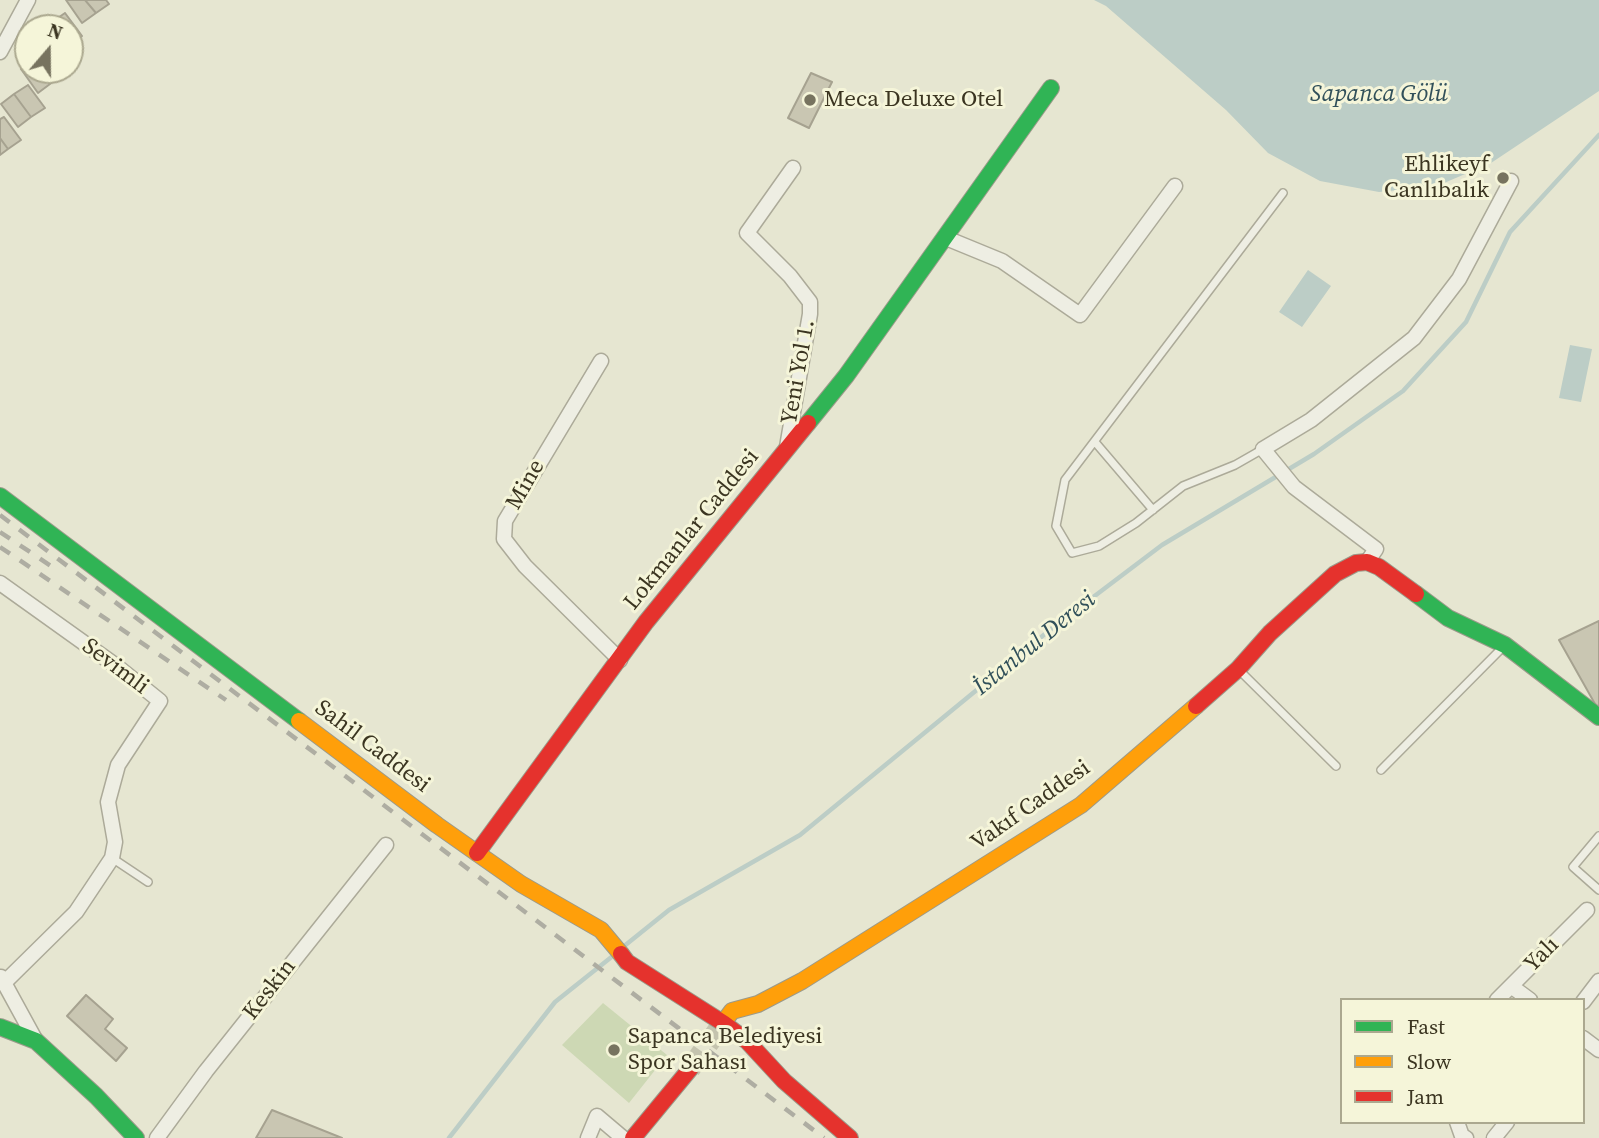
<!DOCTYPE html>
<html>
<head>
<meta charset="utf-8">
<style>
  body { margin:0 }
  #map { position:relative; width:1599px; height:1138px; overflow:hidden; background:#e6e6d1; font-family:"Source Serif 4",serif }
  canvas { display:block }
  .legend { position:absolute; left:1340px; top:998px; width:245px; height:126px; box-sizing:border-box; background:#f5f5d9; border:2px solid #aba88f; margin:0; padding:9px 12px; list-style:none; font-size:21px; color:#3b3521 }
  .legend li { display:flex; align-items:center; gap:14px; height:35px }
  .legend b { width:35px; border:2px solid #aba88f }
  .north { position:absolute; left:14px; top:14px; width:70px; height:70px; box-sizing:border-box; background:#f5f5d9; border:2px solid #aba88f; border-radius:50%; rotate:20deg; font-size:19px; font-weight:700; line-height:28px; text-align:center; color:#3b3521 }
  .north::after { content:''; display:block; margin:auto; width:24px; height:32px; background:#77735f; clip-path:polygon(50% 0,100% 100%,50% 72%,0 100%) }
</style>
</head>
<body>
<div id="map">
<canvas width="1599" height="1138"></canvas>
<ul class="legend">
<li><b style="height:9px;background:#30b455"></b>Fast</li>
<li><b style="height:9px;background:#ff9f0a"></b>Slow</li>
<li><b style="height:9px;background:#e5322d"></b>Jam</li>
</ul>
<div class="north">N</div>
</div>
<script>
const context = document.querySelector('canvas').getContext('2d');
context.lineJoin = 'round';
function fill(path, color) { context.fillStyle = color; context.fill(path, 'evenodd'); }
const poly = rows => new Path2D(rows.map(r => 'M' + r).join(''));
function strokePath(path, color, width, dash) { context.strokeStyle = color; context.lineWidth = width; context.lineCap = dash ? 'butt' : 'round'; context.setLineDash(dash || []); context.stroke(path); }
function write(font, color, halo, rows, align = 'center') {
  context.font = font + ' "Source Serif 4",serif'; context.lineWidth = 6; context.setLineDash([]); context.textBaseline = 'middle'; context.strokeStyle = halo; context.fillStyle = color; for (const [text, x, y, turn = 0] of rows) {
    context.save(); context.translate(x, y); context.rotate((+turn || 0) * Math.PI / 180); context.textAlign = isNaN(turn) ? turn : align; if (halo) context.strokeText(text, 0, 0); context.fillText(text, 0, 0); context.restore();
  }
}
const green = poly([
  [603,1003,667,1055,629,1103,562,1045]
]);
const water = poly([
  [1094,0,1599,0,1599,91,1491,163,1437,186,1379,192,1320,181,1268,153,1226,110,1106,6],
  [1308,270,1331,286,1302,327,1279,312],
  [1570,345,1592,349,1581,402,1559,398]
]);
const stream = poly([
  [623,947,669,910,800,835,1051,629,1162,545,1314,454,1403,391,1466,322,1510,232,1599,135],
  [449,1138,555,1002,614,955]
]);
const building = poly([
  [66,0,85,0,96,13,82,23,66,0],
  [85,0,106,0,109,4,96,13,85,0],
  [65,13,82,36,70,45,70,28,56,28,52,22,65,13],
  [28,64,28,70,40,70,50,84,38,93,21,69,28,64],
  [40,70,61,70,64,74,50,84,40,70],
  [811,73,832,82,809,128,788,118,811,73],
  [28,85,45,108,31,117,14,94,28,85],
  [14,94,31,117,18,127,1,104,14,94],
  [4,117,21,140,8,149,0,138,0,119,4,117],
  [0,138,8,149,0,155,0,138],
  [1599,621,1599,711,1559,640,1599,621],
  [86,995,113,1019,105,1029,127,1048,116,1061,67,1016,86,995],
  [272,1110,342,1138,256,1138,272,1110]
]);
const secondaryTunnel = poly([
  [690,1069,723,1023]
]);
const lane = poly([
  [1095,442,1153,510],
  [1263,449,1235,465,1183,486,1136,523,1099,546,1072,553,1056,526,1065,480,1283,193],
  [1239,670,1336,766],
  [1381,770,1504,646],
  [1599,836,1573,867,1599,890],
  [112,858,148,882]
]);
const street = poly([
  [0,52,28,0],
  [946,238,1002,261,1080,315,1175,186],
  [601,361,505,521,504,539,525,566,620,660],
  [787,447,810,314,810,302,790,276,747,233,793,168],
  [1367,562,1376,549,1294,487,1263,449,1311,420,1414,338,1459,279,1511,181],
  [0,583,119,668,160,701,118,765,108,802,115,842,112,858,76,912,4,983],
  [1,977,36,1041],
  [1511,986,1530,1000],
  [1497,1000,1587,910],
  [1583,1002,1599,981],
  [1583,1038,1599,1050],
  [1457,1122,1462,1136,1466,1138],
  [157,1138,206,1071,386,845],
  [588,1138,597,1116,623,1138],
  [1494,1138,1507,1122]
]);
const fast = poly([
  [808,423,846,376,1051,88],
  [0,496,299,721],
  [1416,594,1448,618,1505,645,1599,717],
  [0,1027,36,1041,96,1096,136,1138]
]);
const slow = poly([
  [299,721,437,825,521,884,601,930,621,954],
  [723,1023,732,1011,758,1004,802,981,1081,805,1196,706]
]);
const jam = poly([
  [1196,706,1238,669,1270,633,1335,574,1356,563,1367,562,1379,567,1416,594],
  [477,853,646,622,808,423],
  [621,954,627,962,723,1023,747,1041,784,1081,850,1138],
  [633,1138,690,1069]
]);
const rail = poly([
  [0,515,824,1138],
  [0,532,54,568],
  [0,547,226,700]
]);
const markers = [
  [810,100,7,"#77735f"],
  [1503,178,7,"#77735f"],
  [614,1050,7,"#77735f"]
];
const poiNames = [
  ["Meca Deluxe Otel",824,100],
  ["Ehlikeyf",1489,165,"right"],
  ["Canlıbalık",1489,191,"right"],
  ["Sapanca Belediyesi",628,1037],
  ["Spor Sahası",628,1063]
];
const streetNames = [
  ["Yeni Yol 1.",799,372,-80],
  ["Mine",526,485,-60],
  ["Lokmanlar Caddesi",692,530,-51],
  ["Sevimli",115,667,37],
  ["Sahil Caddesi",372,747,37],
  ["Vakıf Caddesi",1031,806,-35],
  ["Yalı",1542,955,-45],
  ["Keskin",270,990,-52]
];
const waterNames = [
  ["Sapanca Gölü",1379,95],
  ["İstanbul Deresi",1035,644,-39]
];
fill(green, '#cdd8b4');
fill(water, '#bccdc6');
strokePath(stream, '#bccdc6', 4.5);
fill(building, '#c9c6b2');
strokePath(building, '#a6a290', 2);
strokePath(secondaryTunnel, '#c4c3ae', 21, [21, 10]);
strokePath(lane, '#acaa99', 10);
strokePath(street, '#acaa99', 17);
strokePath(fast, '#9b9a8a', 18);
strokePath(slow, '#9b9a8a', 18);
strokePath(jam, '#9b9a8a', 18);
strokePath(lane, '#eeeee3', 7);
strokePath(street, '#eeeee3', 14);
strokePath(fast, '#30b455', 16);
strokePath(slow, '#ff9f0a', 16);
strokePath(jam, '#e5322d', 16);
strokePath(rail, '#aeada2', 4.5, [12, 12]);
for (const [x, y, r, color] of markers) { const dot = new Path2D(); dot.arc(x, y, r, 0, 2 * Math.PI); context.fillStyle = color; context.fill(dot); strokePath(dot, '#f5f5d9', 2.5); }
write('23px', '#3b3521', '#f5f5d9', poiNames, 'left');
write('23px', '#3b3521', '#f5f5d9', streetNames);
write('italic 24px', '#31505a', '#f5f5d9', waterNames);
</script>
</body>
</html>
